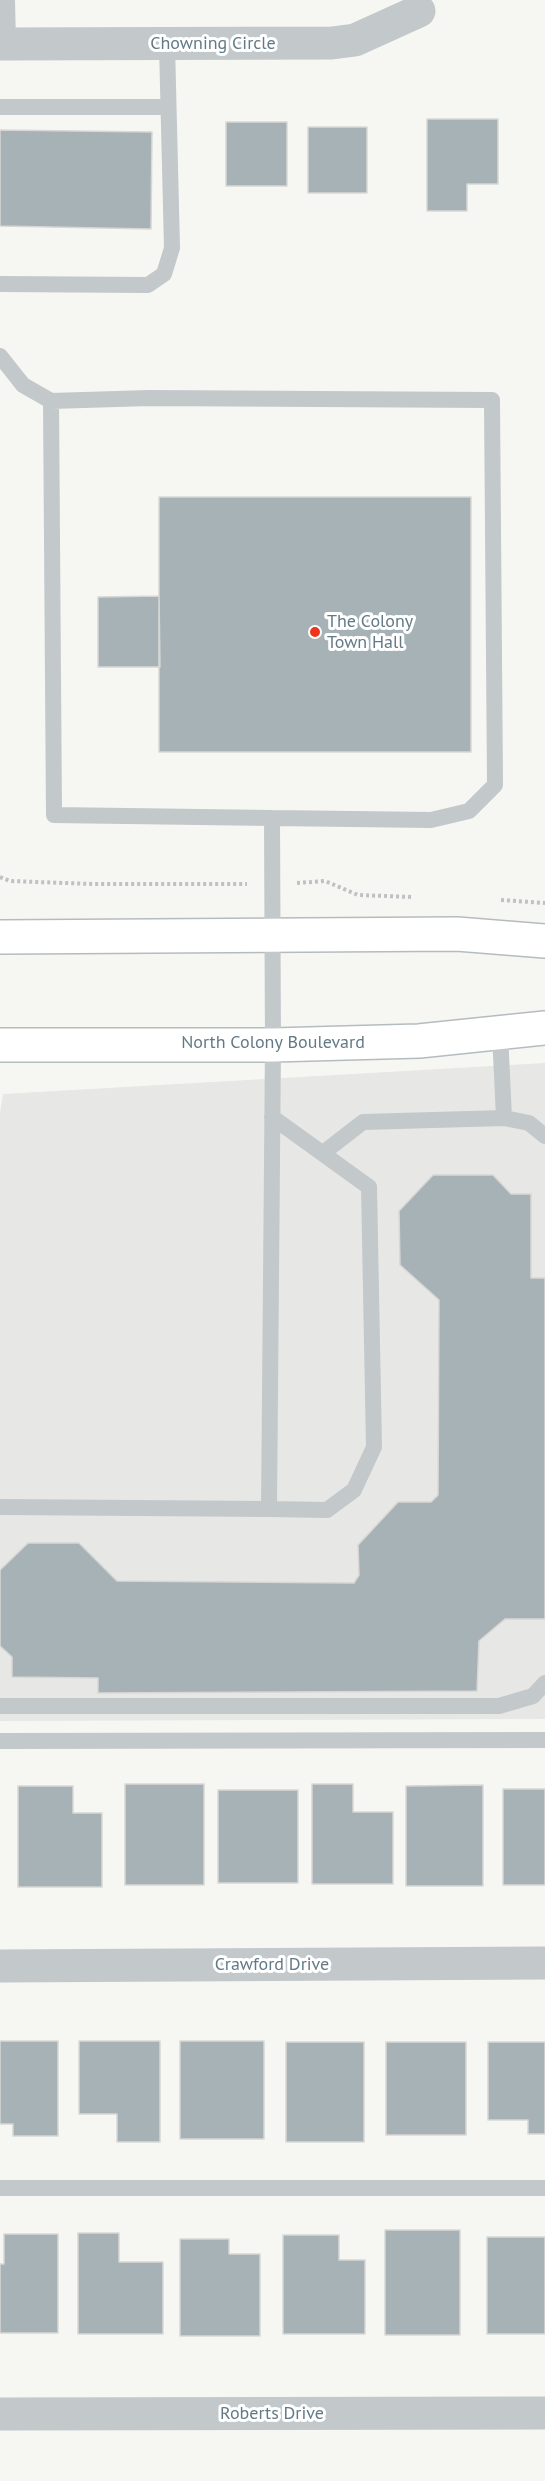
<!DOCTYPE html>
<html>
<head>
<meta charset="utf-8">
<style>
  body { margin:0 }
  canvas { display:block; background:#f6f6f2 }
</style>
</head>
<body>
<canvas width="545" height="2481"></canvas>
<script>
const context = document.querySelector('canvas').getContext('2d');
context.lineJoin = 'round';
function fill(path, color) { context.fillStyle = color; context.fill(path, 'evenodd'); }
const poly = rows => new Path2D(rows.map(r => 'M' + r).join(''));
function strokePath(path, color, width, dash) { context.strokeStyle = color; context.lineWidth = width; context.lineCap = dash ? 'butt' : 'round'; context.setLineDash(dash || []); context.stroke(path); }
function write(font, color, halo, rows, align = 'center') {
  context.font = font + ' "PT Sans",sans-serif'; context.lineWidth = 6; context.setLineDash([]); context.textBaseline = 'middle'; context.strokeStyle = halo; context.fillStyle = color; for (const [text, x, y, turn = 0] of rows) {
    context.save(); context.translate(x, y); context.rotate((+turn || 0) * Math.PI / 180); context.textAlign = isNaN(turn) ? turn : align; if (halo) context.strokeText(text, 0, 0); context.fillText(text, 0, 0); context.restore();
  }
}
const built = poly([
  [545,1063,545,1719,0,1721,0,1113,3,1094]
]);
const building = poly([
  [427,119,498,119,498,184,467,184,467,211,427,211,427,119],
  [226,122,287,122,287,186,226,186,226,122],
  [308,127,367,127,367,193,308,193,308,127],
  [0,130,152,132,151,229,0,226,0,130],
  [159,497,471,497,471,752,159,752,159,497],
  [159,596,160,667,98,667,98,597,159,596],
  [433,1175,493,1175,511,1194,531,1194,531,1278,545,1278,545,1619,505,1619,479,1641,477,1691,98,1693,98,1678,12,1677,12,1657,0,1646,0,1570,28,1543,79,1543,117,1581,354,1583,359,1575,358,1545,398,1502,431,1502,438,1495,439,1300,400,1265,399,1211,433,1175],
  [125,1784,204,1784,204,1885,125,1885,125,1784],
  [312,1784,353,1784,353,1812,393,1812,393,1884,312,1884,312,1784],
  [483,1785,483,1886,406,1886,406,1786,483,1785],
  [18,1786,73,1786,73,1813,102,1813,102,1887,18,1887,18,1786],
  [503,1789,545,1789,545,1885,503,1885,503,1789],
  [218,1790,298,1790,298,1883,218,1883,218,1790],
  [0,2041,58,2041,58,2136,13,2136,13,2124,0,2124,0,2041],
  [79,2041,160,2041,160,2142,117,2142,117,2114,79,2114,79,2041],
  [180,2041,264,2041,264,2139,180,2139,180,2041],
  [286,2042,364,2042,364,2142,286,2142,286,2042],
  [386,2042,466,2042,466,2135,386,2135,386,2042],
  [488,2042,545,2042,545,2134,528,2134,528,2120,488,2120,488,2042],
  [385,2230,460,2230,460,2335,385,2335,385,2230],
  [78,2233,119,2233,119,2262,163,2262,163,2334,78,2334,78,2233],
  [4,2234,58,2234,58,2333,0,2333,0,2264,4,2264,4,2234],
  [283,2235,339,2235,339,2260,365,2260,365,2334,283,2334,283,2235],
  [487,2237,545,2237,545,2334,487,2334,487,2237],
  [180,2239,229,2239,229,2254,260,2254,260,2336,180,2336,180,2239]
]);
const path = poly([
  [0,877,10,881,93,884,247,884],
  [297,883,325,881,358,895,412,897],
  [501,900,545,903]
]);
const service = poly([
  [7,0,8,44],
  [0,107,167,107],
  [0,284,148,285,164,274,172,248,167,45],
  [0,356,23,385,51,401,54,815,272,818,273,1045,269,1509,0,1507],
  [51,401,149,398,492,400,495,785,469,811,431,820,272,818],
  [504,1118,529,1123,545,1136],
  [323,1153,363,1122,504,1118,500,1033],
  [269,1509,327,1510,354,1490,374,1447,369,1187,272,1117],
  [0,1706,499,1706,533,1696,545,1683],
  [0,1741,545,1740],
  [0,2188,545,2188]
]);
const minor = poly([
  [0,44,332,43,355,40,419,11],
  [0,1966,545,1963],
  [0,2414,545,2413]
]);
const secondary = poly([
  [0,937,457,934,545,941],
  [0,1045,273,1045,419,1041,545,1028]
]);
const markers = [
  [315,632,6,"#ee351b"]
];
const streetNames = [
  ["Chowning Circle",213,44],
  ["North Colony Boulevard",273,1043],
  ["Crawford Drive",272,1965],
  ["Roberts Drive",272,2414]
];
const poiNames = [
  ["The Colony",327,622],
  ["Town Hall",327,643]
];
fill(built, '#e7e8e6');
fill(building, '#a7b2b7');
strokePath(building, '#d8d7d5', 1.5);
strokePath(secondary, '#b5bcbf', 36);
strokePath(path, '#bfc1c3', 4, [3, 3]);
strokePath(service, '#c3c8cb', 16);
strokePath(minor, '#c3c8cb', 33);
strokePath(secondary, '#fff', 33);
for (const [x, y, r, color] of markers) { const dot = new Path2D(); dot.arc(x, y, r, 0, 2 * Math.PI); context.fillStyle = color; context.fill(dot); strokePath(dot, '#fff', 2); }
write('18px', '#637a86', '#fff', streetNames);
write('18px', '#637a86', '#fff', poiNames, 'left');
</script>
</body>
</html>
